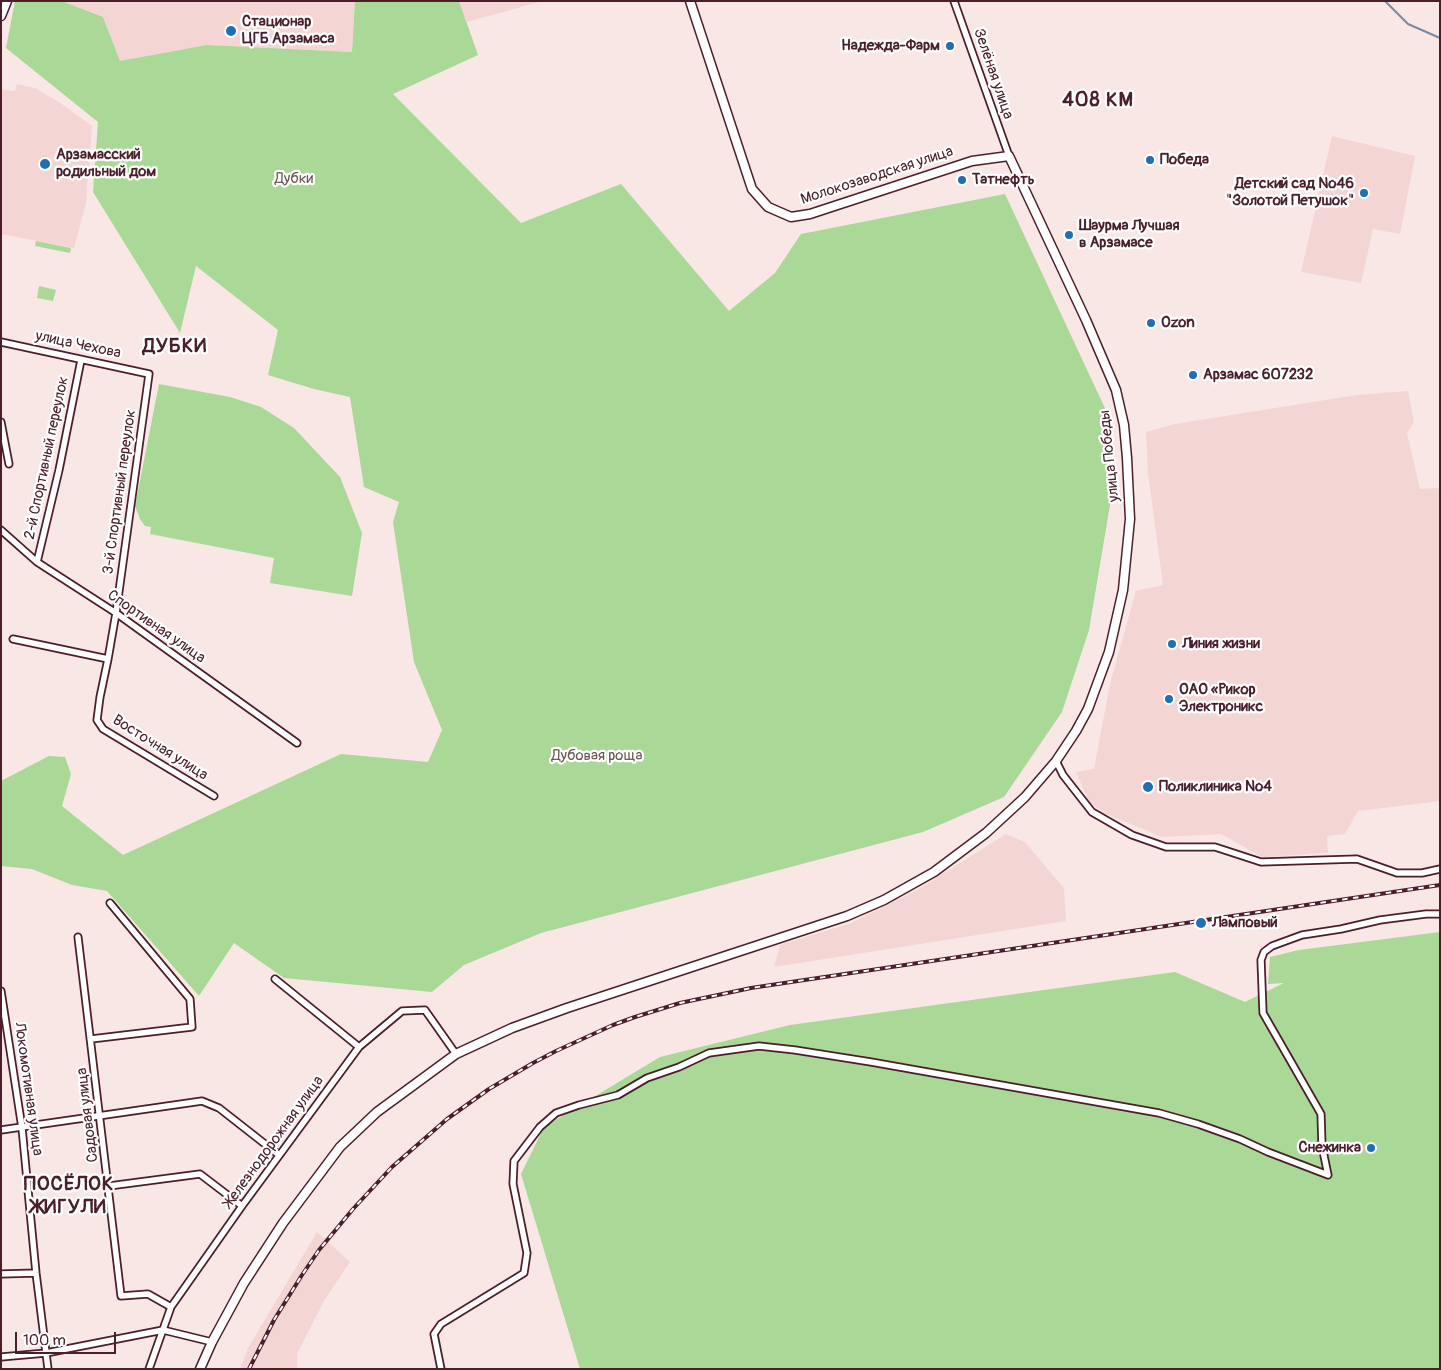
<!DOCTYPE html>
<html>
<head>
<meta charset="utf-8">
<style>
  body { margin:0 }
  #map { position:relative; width:1441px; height:1370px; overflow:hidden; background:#f8e7e5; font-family:Pangolin,sans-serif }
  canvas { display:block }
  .frame { position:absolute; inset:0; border:2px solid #4a1f2b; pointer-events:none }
  .scale { position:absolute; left:15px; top:1332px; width:101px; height:22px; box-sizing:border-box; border:2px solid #4a1f2b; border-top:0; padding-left:6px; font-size:15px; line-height:18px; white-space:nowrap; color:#4a1f2b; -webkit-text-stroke:4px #fff; paint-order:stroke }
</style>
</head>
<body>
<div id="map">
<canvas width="1441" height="1370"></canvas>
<div class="frame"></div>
<div class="scale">100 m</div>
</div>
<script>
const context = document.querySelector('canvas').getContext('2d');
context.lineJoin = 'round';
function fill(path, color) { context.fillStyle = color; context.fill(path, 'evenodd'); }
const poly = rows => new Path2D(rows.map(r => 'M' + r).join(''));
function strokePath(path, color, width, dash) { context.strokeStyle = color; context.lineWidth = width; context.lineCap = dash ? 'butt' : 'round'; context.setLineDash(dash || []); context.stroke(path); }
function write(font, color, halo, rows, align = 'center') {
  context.font = font + ' Pangolin,sans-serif'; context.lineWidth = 4.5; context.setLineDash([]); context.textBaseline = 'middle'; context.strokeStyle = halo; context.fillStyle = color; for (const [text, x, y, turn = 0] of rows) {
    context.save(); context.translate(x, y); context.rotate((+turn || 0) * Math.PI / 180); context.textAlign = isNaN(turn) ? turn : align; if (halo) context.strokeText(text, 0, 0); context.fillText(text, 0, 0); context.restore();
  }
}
const built = poly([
  [62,1,355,1,352,52,207,45,120,62,103,17],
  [459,1,543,1,467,22],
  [17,84,35,88,59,102,92,126,86,203,74,248,1,234,1,89,15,91],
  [1332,136,1415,156,1400,234,1373,229,1361,283,1301,272],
  [1408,391,1414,422,1407,433,1420,489,1440,488,1440,801,1358,811,1345,834,1327,836,1328,853,1262,857,1221,834,1163,837,1106,814,1089,802,1076,772,1094,769,1110,684,1136,591,1163,585,1148,473,1146,432,1175,424,1357,395],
  [1006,834,1025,842,1064,888,1066,921,774,967,780,945,851,923,919,889],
  [317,1232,350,1262,325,1299,297,1354,297,1369,240,1369,248,1348]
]);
const green = poly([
  [15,1,62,1,103,17,120,61,207,45,352,52,355,1,459,1,478,55,393,94,521,223,621,184,729,311,775,273,801,234,1005,194,1110,419,1111,499,1089,630,1062,712,1004,797,923,832,541,933,464,965,432,992,284,978,234,943,199,996,107,891,72,885,32,869,1,866,1,781,49,756,65,757,71,774,62,806,123,855,341,754,428,762,442,730,414,662,393,522,399,502,364,487,350,397,314,389,268,375,278,330,196,266,180,333,93,192,98,122,6,48],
  [36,241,71,248,70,253,35,246],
  [39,286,56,290,53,301,37,298],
  [159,384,230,397,261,407,294,428,340,477,362,533,352,596,270,583,274,558,150,534,151,527,145,526,140,519,135,506],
  [1440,932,1440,1369,580,1369,521,1174,544,1127,660,1057,790,1025,1175,972,1245,1002,1284,983,1268,984,1270,957,1299,950]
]);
const stream = poly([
  [1385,1,1408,24,1440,38]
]);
const street = poly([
  [954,1,1009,156],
  [1,342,149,374,116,613,108,659,13,639],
  [1,422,9,464],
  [1,530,37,562,116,613,297,743],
  [37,562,59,470,81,360],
  [108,659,100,697,97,720,103,729,214,796],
  [1056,761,1063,775,1092,812,1132,835,1166,847,1215,847,1261,862,1357,859,1397,873,1422,873,1440,869],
  [78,937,121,1296,148,1294,171,1307],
  [275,979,359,1047],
  [1,991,22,1128,36,1273,48,1369],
  [91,1039,192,1027,190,999,110,903],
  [1,1130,202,1101,219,1108,279,1155],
  [1328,1175,1322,1146,1321,1114,1263,1013,1261,960,1264,952,1272,946,1302,935,1341,929,1380,920,1426,914,1440,914],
  [109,1186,200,1174,242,1206],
  [1,1274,36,1273],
  [1,1357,46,1353,163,1330,212,1342],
  [149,1369,171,1307,242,1206,359,1047,402,1011,425,1010,456,1054],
  [441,1369,434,1334,441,1324,524,1273,527,1253,513,1184,514,1161,540,1127,556,1113,579,1105,618,1095,647,1078,679,1067,709,1053,759,1046,795,1050,871,1062,1159,1113,1198,1124,1240,1139,1268,1152,1328,1175]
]);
const secondary = poly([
  [1,16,7,1],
  [200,1369,212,1342,244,1283,283,1223,340,1147,377,1112,456,1054,512,1028,567,1008,847,916,884,900,934,872,986,833,1025,797,1056,761,1076,731,1088,709,1109,652,1123,590,1130,519,1127,458,1124,425,1116,390,1086,320,1009,156,972,161,810,214,791,217,768,207,752,189,690,1]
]);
const rail = poly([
  [249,1369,274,1320,302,1275,319,1250,353,1209,392,1167,447,1119,489,1089,533,1063,556,1051,613,1025,635,1017,680,1003,751,988,1440,885]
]);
const markers = [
  [231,31,6,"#1f6fb2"],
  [950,46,5,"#1f6fb2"],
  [1150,160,5,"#1f6fb2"],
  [45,164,6,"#1f6fb2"],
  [962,180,5,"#1f6fb2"],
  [1364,193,5,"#1f6fb2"],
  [1069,235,5,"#1f6fb2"],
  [1151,323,5,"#1f6fb2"],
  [1193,375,5,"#1f6fb2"],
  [1172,644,5,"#1f6fb2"],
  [1169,699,5,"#1f6fb2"],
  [1148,787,6,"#1f6fb2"],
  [1201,923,6,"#1f6fb2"],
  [1371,1148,5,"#1f6fb2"]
];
const poiNames = [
  ["Стационар",242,22],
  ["ЦГБ Арзамаса",242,39],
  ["Надежда-Фарм",940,46,"right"],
  ["Арзамасский",56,155],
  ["родильный дом",56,172],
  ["Победа",1160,160],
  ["Татнефть",972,180],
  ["Детский сад №46",1354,184,"right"],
  ["\"Золотой Петушок\"",1354,201,"right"],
  ["Шаурма Лучшая",1079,226],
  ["в Арзамасе",1079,243],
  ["Ozon",1161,323],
  ["Арзамас 607232",1203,375],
  ["Линия жизни",1182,644],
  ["ОАО «Рикор",1179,690],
  ["Электроникс",1179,707],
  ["Поликлиника №4",1159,787],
  ["Ламповый",1212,923],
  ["Снежинка",1361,1148,"right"]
];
const streetNames = [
  ["Зелёная улица",993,74,71],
  ["Молокозаводская улица",877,176,-18],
  ["улица Чехова",78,345,12],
  ["улица Победы",1110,456,-96],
  ["2-й Спортивный переулок",47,458,-78],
  ["3-й Спортивный переулок",120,492,-82],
  ["Спортивная улица",156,627,35],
  ["Восточная улица",160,748,32],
  ["Локомотивная улица",28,1089,82],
  ["Садовая улица",88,1115,-97],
  ["Железнодорожная улица",274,1142,-54]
];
const parkNames = [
  ["Дубки",294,179],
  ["Дубовая роща",597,756]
];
const districtNames = [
  ["408 КМ",1098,101],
  ["ДУБКИ",175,347],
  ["ПОСЁЛОК",69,1185],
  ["ЖИГУЛИ",69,1208]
];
fill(built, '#f3d6d3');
fill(green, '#aad897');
strokePath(stream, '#7789a4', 2);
strokePath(street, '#4a1f2b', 9);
strokePath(secondary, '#4a1f2b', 11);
strokePath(street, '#fff', 5.5);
strokePath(secondary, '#fff', 8);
strokePath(rail, '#4a1f2b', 4);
strokePath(rail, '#fff', 2, [5.5]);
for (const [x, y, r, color] of markers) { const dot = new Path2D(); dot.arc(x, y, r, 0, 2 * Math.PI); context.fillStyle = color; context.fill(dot); strokePath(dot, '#fff', 2); }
write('bold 15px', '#4a1f2b', '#fff', poiNames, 'left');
write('15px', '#4a1f2b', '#fff', streetNames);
write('15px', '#67564b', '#fff', parkNames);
context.letterSpacing = '1px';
write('bold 20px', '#4a1f2b', '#fff', districtNames);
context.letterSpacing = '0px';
</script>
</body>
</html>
